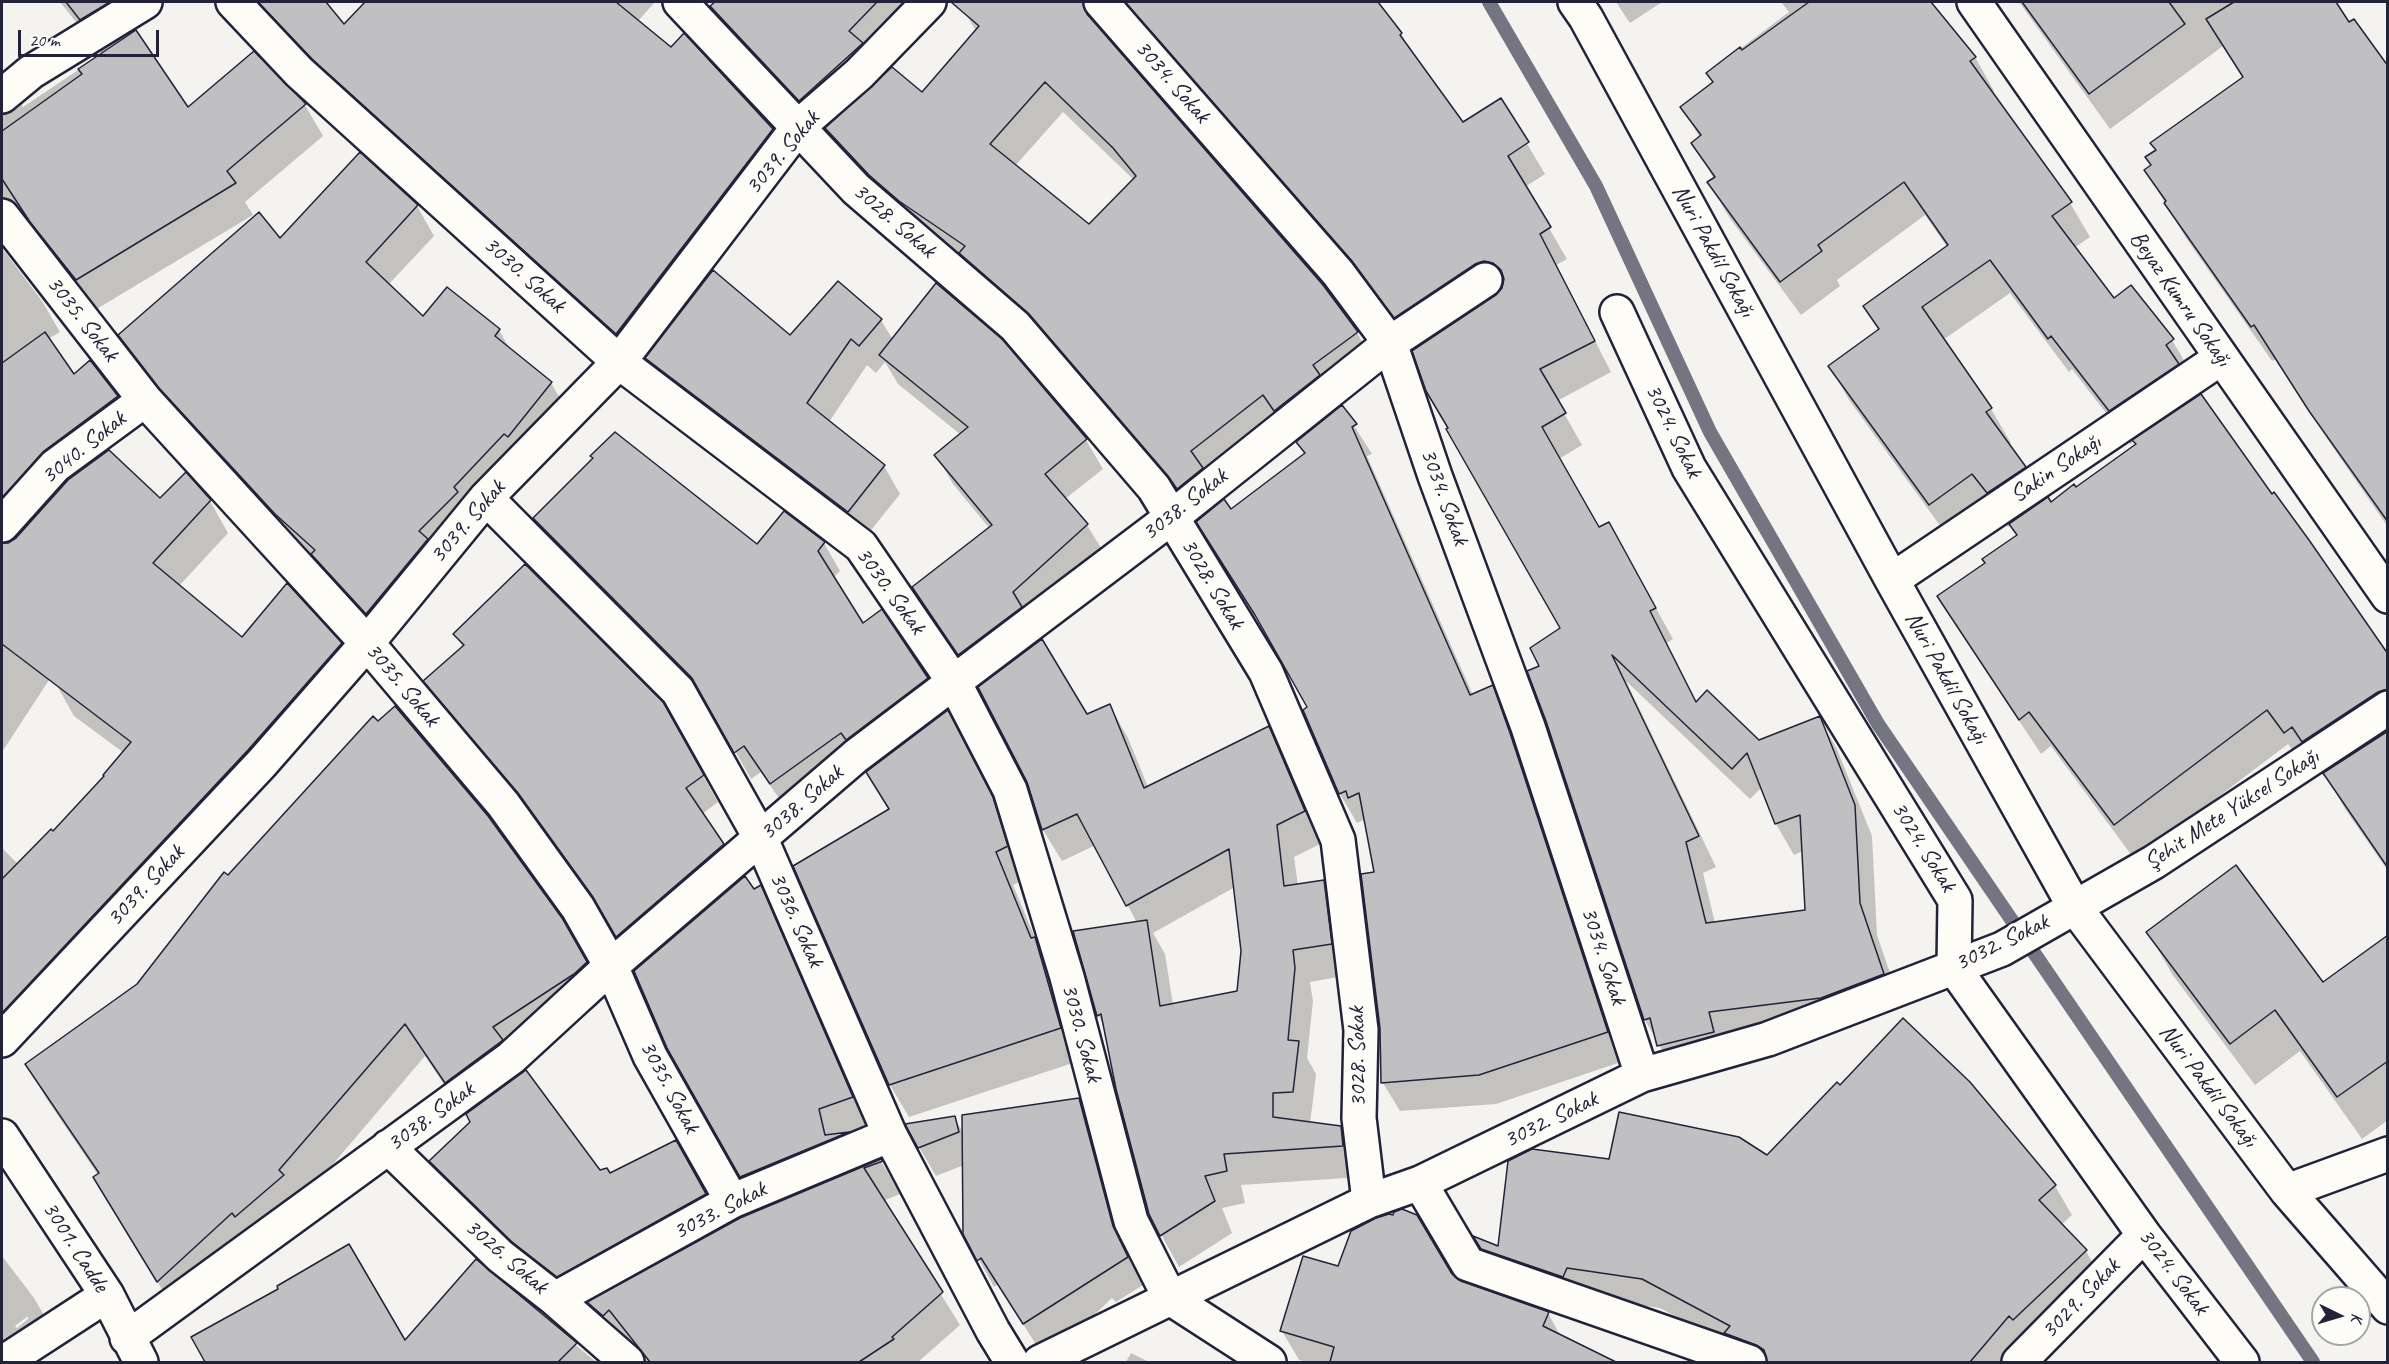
<!DOCTYPE html>
<html>
<head>
<meta charset="utf-8">
<style>
  body { margin:0 }
  #map { position:relative; width:2389px; height:1364px; overflow:hidden; background:#f4f3ef; font-family:Caveat,sans-serif }
  canvas { display:block }
  .frame { position:absolute; inset:0; border:3px solid #22223b; pointer-events:none }
  .north { position:absolute; left:2311px; top:1286px; width:60px; height:60px; box-sizing:border-box; background:#fdfcf7; border:2px solid #a5a5ac; border-radius:50%; rotate:95deg; font-size:16px; font-weight:700; line-height:24px; text-align:center; color:#22223b }
  .north::after { content:''; display:block; margin:auto; width:21px; height:27px; background:#22223b; clip-path:polygon(50% 0,100% 100%,50% 72%,0 100%) }
  .scale { position:absolute; left:18px; top:30px; width:141px; height:27px; box-sizing:border-box; border:3px solid #22223b; border-top:0; padding-left:8px; font-size:18px; line-height:21px; white-space:nowrap; color:#22223b; -webkit-text-stroke:4px #fdfcf7; paint-order:stroke }
</style>
</head>
<body>
<div id="map">
<canvas width="2389" height="1364"></canvas>
<div class="frame"></div>
<div class="north">K</div>
<div class="scale">20 m</div>
</div>
<script>
const context = document.querySelector('canvas').getContext('2d');
context.lineJoin = 'round';
function fill(path, color) { context.fillStyle = color; context.fill(path, 'evenodd'); }
const poly = rows => new Path2D(rows.map(r => 'M' + r).join(''));
function strokePath(path, color, width, dash) { context.strokeStyle = color; context.lineWidth = width; context.lineCap = dash ? 'butt' : 'round'; context.setLineDash(dash || []); context.stroke(path); }
function write(font, color, halo, rows, align = 'center') {
  context.font = font + ' Caveat,sans-serif'; context.lineWidth = 6; context.setLineDash([]); context.textBaseline = 'middle'; context.strokeStyle = halo; context.fillStyle = color; for (const [text, x, y, turn = 0] of rows) {
    context.save(); context.translate(x, y); context.rotate((+turn || 0) * Math.PI / 180); context.textAlign = isNaN(turn) ? turn : align; if (halo) context.strokeText(text, 0, 0); context.fillText(text, 0, 0); context.restore();
  }
}
const shadow = poly([
  [60,2,148,2,129,25,188,109,253,53,305,105,323,136,245,202,253,215,95,310,2,240,2,244,2,73,19,103,14,111,22,105,23,107,102,54],
  [259,2,324,2,344,27,367,2,655,2,638,21,772,130,789,159,634,363,275,29],
  [712,2,916,2,817,129,729,36,712,7,715,4],
  [974,2,1376,2,1401,34,1419,64,1462,124,1501,100,1545,174,1525,187,1567,259,1556,265,1611,372,1557,401,1582,445,1559,459,1598,529,1626,554,1673,639,1667,643,1697,703,1759,742,1819,718,1837,749,1872,836,1877,935,1901,1005,1677,1076,1645,1020,1541,666,1563,629,1502,292,1493,295,1413,348,1372,292,1107,18,1100,32,1322,286,1357,333,1375,364,1196,519,844,160,827,129,922,94,976,31,965,12],
  [1063,112,1134,180,1089,226,1015,166],
  [1626,681,1750,799,1762,787,1776,824,1794,855,1803,851,1807,911,1715,923,1703,873,1716,867],
  [1616,2,1662,2,1630,23],
  [1781,2,1925,2,1975,57,1994,91,1992,94,2070,203,2090,237,2074,248,2114,301,2172,340,2192,374,2186,379,2197,398,2388,655,2388,871,2345,809,2326,775,2323,776,2313,762,2305,767,2288,744,2135,860,2051,746,2041,754,1960,631,1939,596,1987,564,2018,536,2011,524,2008,527,1993,507,1949,538,1849,400,1830,366,1879,331,1865,307,1947,247,1925,215,1837,280,1840,286,1801,315,1729,217,1709,183,1714,179,1693,143,1700,138,1682,107,1714,84,1708,73,1789,12],
  [2010,293,2069,372,2072,369,2130,444,2135,441,2137,445,2075,489,2051,504,2044,502,2025,468,2008,445,2011,443,1991,409,1943,340],
  [2019,2,2334,2,2349,24,2388,69,2388,527,2332,446,2276,359,2272,361,2186,238,2146,171,2152,166,2157,151,2152,143,2244,79,2223,46,2110,129],
  [417,206,434,236,388,285,423,318,499,330,511,351,551,383,568,412,384,643,330,584,321,568,294,544,178,418,137,365,120,335,280,240],
  [2,248,42,301,60,332,48,339,73,376,90,362,117,397,135,428,59,484,4,546,160,500,210,501,228,533,179,586,243,640,341,644,359,676,26,1038,2,1009,2,848,18,864,53,833,106,777,124,753,74,716,56,684,17,575,2,548],
  [881,320,893,340,1086,440,1103,469,1065,499,1087,525,1104,553,976,683,930,616,913,587,990,529,953,484,936,455,961,435,898,384,885,362,876,373,867,365,829,422,884,466,900,494,864,539,663,386,647,359,791,337],
  [1342,407,1372,454,1367,456,1473,695,1492,687,1509,716,1624,1061,1496,1104,1400,1111,1383,1083,1376,874,1366,826,1363,820,1357,823,1340,794,1305,710,1309,708,1230,511,1306,455,1298,442],
  [534,518,757,546,824,543,840,571,833,578,863,625,927,679,943,706,787,810,761,772,751,779,709,705,550,546],
  [2,618,33,645,51,677,2,752],
  [455,634,662,703,718,802,702,814,738,872,632,962,610,923,535,819,441,707,425,681,463,648],
  [1110,706,1128,738,1148,787,1268,728,1287,760,1322,843,1294,857,1298,886,1323,882,1342,914,1349,975,1310,982,1313,1001,1307,1058,1316,1074,1310,1124,1340,1127,1359,1159,1361,1177,1241,1185,1245,1203,1222,1208,1232,1233,1179,1267,1150,1214,1105,1028,1098,1015,1137,923,1096,845,1062,861,1043,830,1028,781,1087,716],
  [1235,887,1243,951,1238,992,1173,1005,1165,954,1153,933],
  [966,745,1011,831,1025,879,1013,885,1038,945,1053,971,1079,1061,909,1117,890,1085,889,810,868,773],
  [228,878,561,919,606,997,594,1008,513,1060,522,1075,600,1172,610,1175,675,1142,722,1223,574,1305,448,1190,431,1161,472,1122,467,1114,465,1116,425,1056,299,1204,178,1315,114,1212,98,1175,46,1098,27,1065,138,985],
  [760,887,777,916,868,1126,848,1133,864,1161,758,1205,668,1047,754,891],
  [2148,932,2323,984,2388,937,2388,1120,2362,1139,2300,1051,2255,1085,2172,974],
  [1969,1083,2055,1186,2072,1215,2061,1225,2086,1251,2102,1280,2016,1362,1742,1362,1733,1347,1660,1308,1584,1297,1499,1278,1477,1239,1499,1248,1610,1160,1767,1157,1840,1087],
  [1078,1099,1094,1127,1128,1255,1143,1285,1116,1302,1112,1298,1090,1319,1040,1351,998,1284,994,1287,965,1234,964,1165,936,1176,919,1147,954,1118,964,1134],
  [881,1161,900,1194,883,1201,960,1325,918,1362,639,1362,608,1335,590,1303,741,1219],
  [2,1256,34,1298,52,1329,39,1354,41,1358,34,1362,2,1362],
  [28,1316,28,1319,17,1328,15,1326],
  [476,1261,596,1362,207,1362,193,1337,404,1342],
  [1339,1268,1451,1275,1460,1283,1548,1313,1561,1337,1577,1349,1603,1362,1308,1362,1299,1360,1282,1331],
  [1131,1353,1149,1362,1126,1362]
]);
const stream = poly([
  [1489,2,1596,186,1710,432,1878,724,2313,1362]
]);
const building = poly([
  [66,2,110,2,80,20,66,2],
  [258,2,326,2,344,24,365,2,616,2,671,47,684,33,773,129,616,334,312,59,258,2],
  [715,2,877,2,849,31,863,43,799,101,710,6,715,2],
  [951,2,1083,2,1087,14,1323,285,1358,332,1313,365,1320,375,1274,411,1263,395,1191,451,1203,468,1177,489,1168,476,1029,314,959,253,965,246,899,201,869,175,825,128,892,67,922,92,979,26,951,2],
  [1045,82,1113,148,1136,176,1089,224,990,144,1045,82],
  [1125,2,1378,2,1402,33,1400,35,1463,122,1501,98,1529,142,1508,156,1551,227,1540,234,1595,341,1540,369,1566,413,1542,427,1599,527,1609,522,1656,608,1650,611,1696,702,1707,690,1759,740,1820,716,1855,805,1860,903,1884,974,1821,998,1709,1012,1714,1032,1657,1046,1650,1018,1644,1020,1546,721,1527,671,1539,666,1530,648,1560,628,1446,429,1448,428,1426,391,1412,351,1496,295,1502,288,1504,279,1501,270,1493,263,1484,261,1475,264,1394,318,1352,261,1125,2],
  [1612,655,1732,769,1747,753,1775,824,1800,815,1805,910,1706,923,1686,842,1699,836,1612,655],
  [1809,2,1931,2,1976,57,1970,61,2072,202,2052,216,2114,298,2131,285,2174,339,2166,345,2179,364,2109,411,2051,336,2048,339,1990,260,1922,307,1992,408,1986,412,2026,467,1987,493,1972,474,1929,505,1828,366,1879,329,1863,306,1948,245,1904,182,1818,245,1822,251,1780,282,1707,182,1715,177,1691,143,1701,135,1680,107,1713,82,1706,73,1740,47,1742,50,1809,2],
  [2022,2,2169,2,2185,24,2089,94,2022,2],
  [2234,2,2336,2,2349,22,2354,19,2388,66,2388,522,2309,411,2254,325,2251,327,2164,203,2166,201,2144,170,2151,165,2145,157,2156,150,2150,143,2243,77,2206,19,2234,2],
  [136,30,188,107,254,51,306,104,227,171,236,183,76,280,30,222,2,179,2,131,82,74,78,69,136,30],
  [360,152,418,205,366,262,423,316,447,287,500,329,495,336,552,382,508,437,504,434,454,487,458,492,419,531,428,539,366,614,311,554,315,550,275,514,159,388,118,335,259,212,280,238,360,152],
  [713,270,790,335,838,281,882,319,859,346,851,339,807,403,885,465,848,512,645,358,713,270],
  [936,283,1002,339,1087,439,1045,474,1088,524,1013,592,1022,607,958,655,912,587,992,525,934,455,968,427,879,355,936,283],
  [45,332,74,374,90,360,118,396,44,451,2,498,2,363,45,332],
  [2201,394,2272,494,2274,492,2309,540,2388,654,2388,689,2378,692,2302,742,2292,727,2284,733,2267,710,2114,825,2029,712,2019,720,1937,596,1985,563,1982,559,2017,535,2009,524,2048,497,2051,502,2074,484,2076,487,2136,444,2132,440,2201,394],
  [1342,405,1357,424,1352,427,1470,695,1493,685,1510,733,1608,1032,1479,1075,1381,1083,1380,1028,1361,874,1374,872,1359,793,1348,798,1346,791,1339,794,1303,710,1307,707,1255,615,1196,522,1224,499,1231,509,1305,453,1296,442,1342,405],
  [615,432,757,544,784,511,825,542,818,551,863,623,882,609,928,678,846,740,841,733,770,784,744,746,734,753,692,678,533,518,593,458,590,456,615,432],
  [109,450,160,498,186,472,211,500,153,563,242,637,287,583,342,643,248,750,2,1013,2,879,51,829,53,831,104,776,103,775,131,742,2,644,2,543,8,543,16,538,68,480,109,450],
  [525,564,663,702,704,775,686,788,724,844,616,937,593,897,518,793,423,681,464,645,453,634,525,564],
  [1042,639,1087,714,1110,704,1144,788,1269,726,1305,811,1277,825,1284,886,1324,880,1332,944,1293,950,1295,968,1288,1040,1299,1041,1293,1092,1273,1093,1273,1117,1341,1126,1343,1146,1224,1154,1227,1171,1205,1176,1215,1201,1160,1236,1149,1214,1116,1089,1101,1014,1097,1016,1073,931,1147,920,1160,1006,1237,991,1241,951,1229,849,1126,906,1077,814,1042,830,1027,782,978,687,1042,639],
  [395,706,488,816,562,918,587,962,574,974,493,1027,503,1040,445,1083,405,1024,279,1170,284,1175,235,1217,232,1213,157,1282,93,1177,99,1173,25,1064,137,984,224,872,228,875,373,716,378,721,395,706],
  [948,710,993,797,1008,846,996,852,1031,938,1035,937,1061,1028,889,1085,793,866,889,809,866,772,948,710],
  [2388,731,2388,868,2323,773,2388,731],
  [2236,865,2323,982,2388,935,2388,1061,2337,1097,2275,1010,2230,1044,2146,932,2236,865],
  [745,876,754,889,761,885,853,1097,819,1109,825,1135,849,1132,740,1177,667,1048,634,971,745,876],
  [1903,1018,1970,1082,2056,1185,2039,1200,2087,1250,2013,1320,2009,1316,1970,1362,1767,1362,1764,1350,1756,1345,1724,1333,1730,1326,1642,1279,1567,1268,1563,1277,1481,1249,1473,1236,1498,1246,1508,1161,1532,1149,1609,1159,1619,1112,1739,1137,1767,1155,1837,1082,1840,1085,1903,1018],
  [526,1070,600,1170,607,1168,610,1173,676,1140,706,1194,557,1277,512,1242,429,1161,470,1122,466,1114,526,1070],
  [1079,1098,1113,1226,1128,1257,1023,1324,981,1258,977,1261,963,1234,962,1115,1079,1098],
  [955,1116,959,1132,918,1148,905,1124,955,1116],
  [881,1159,883,1161,864,1168,943,1292,892,1337,894,1339,859,1362,650,1362,609,1310,603,1316,587,1302,740,1218,881,1159],
  [1402,1209,1417,1215,1452,1274,1461,1281,1549,1312,1543,1326,1616,1362,1330,1362,1334,1347,1280,1331,1303,1256,1338,1266,1351,1231,1376,1218,1389,1214,1393,1215,1394,1212,1402,1209],
  [349,1244,405,1340,476,1259,577,1343,558,1362,205,1362,191,1337,278,1289,277,1286,349,1244]
]);
const minor = poly([
  [233,2,299,72,619,362,861,546,954,682,1010,790,1067,977,1131,1221,1170,1298,1269,1362],
  [680,2,856,189,1015,326,1154,488,1266,672,1338,840,1361,1030,1359,1118,1369,1201],
  [1101,2,1338,273,1390,343,1435,476,1528,727,1642,1075],
  [1575,2,1586,18,1892,580,2074,906,2287,1191,2388,1307],
  [1974,2,2388,596],
  [2,96,31,72,145,2],
  [2,216,145,400,367,643,503,804,578,908,611,966,650,1056,732,1201],
  [1617,312,1689,468,1955,900,1954,968,2144,1235,2242,1362],
  [486,498,678,691,761,839,890,1135,993,1331,1012,1362],
  [2,525,55,466,145,400],
  [1892,580,2221,358],
  [2,1040,262,763,367,643,486,498,619,362,799,126,859,74,929,2],
  [2,1136,107,1295,141,1362],
  [388,1147,500,1256,555,1299,627,1362],
  [1420,1183,1468,1264,1749,1362],
  [2287,1191,2388,1154],
  [555,1299,732,1201,890,1135],
  [127,1338,511,1058,611,966,856,756,1172,517,1390,343,1485,280],
  [4,1362,107,1295],
  [1040,1362,1369,1201,1420,1183,1642,1075,1768,1039,2002,949,2154,862,2388,708],
  [2019,1362,2144,1235]
]);
const streetNames = [
  ["3034. Sokak",1172,82,49],
  ["3039. Sokak",783,153,-50],
  ["3028. Sokak",894,221,41],
  ["Nuri Pakdil Sokağı",1713,251,61],
  ["3030. Sokak",524,275,42],
  ["Beyaz Kumru Sokağı",2180,299,55],
  ["3035. Sokak",82,319,52],
  ["3024. Sokak",1673,431,64],
  ["3040. Sokak",84,448,-39],
  ["Sakin Sokağı",2056,469,-34],
  ["3034. Sokak",1444,497,70],
  ["3038. Sokak",1185,505,-38],
  ["3039. Sokak",468,522,-49],
  ["3028. Sokak",1212,584,59],
  ["3030. Sokak",890,591,54],
  ["Nuri Pakdil Sokağı",1946,678,61],
  ["3035. Sokak",402,685,50],
  ["3038. Sokak",802,803,-41],
  ["Şehit Mete Yüksel Sokağı",2232,810,-33],
  ["3024. Sokak",1923,847,58],
  ["3039. Sokak",146,886,-47],
  ["3036. Sokak",796,920,66],
  ["3032. Sokak",2002,943,-26],
  ["3034. Sokak",1603,956,72],
  ["3030. Sokak",1081,1033,75],
  ["3028. Sokak",1358,1057,-91],
  ["Nuri Pakdil Sokağı",2208,1086,53],
  ["3035. Sokak",669,1087,62],
  ["3038. Sokak",431,1117,-36],
  ["3032. Sokak",1551,1120,-26],
  ["3033. Sokak",720,1211,-27],
  ["3001. Cadde",75,1247,57],
  ["3026. Sokak",506,1257,41],
  ["3024. Sokak",2173,1272,53],
  ["3029. Sokak",2081,1299,-46]
];
fill(shadow, '#0003');
strokePath(stream, '#757582', 14);
fill(building, '#c0bfc2');
strokePath(building, '#22223b', 1.5);
strokePath(minor, '#22223b', 38);
strokePath(minor, '#fdfcf7', 33);
write('24px', '#22223b', '#fdfcf7', streetNames);
</script>
</body>
</html>
